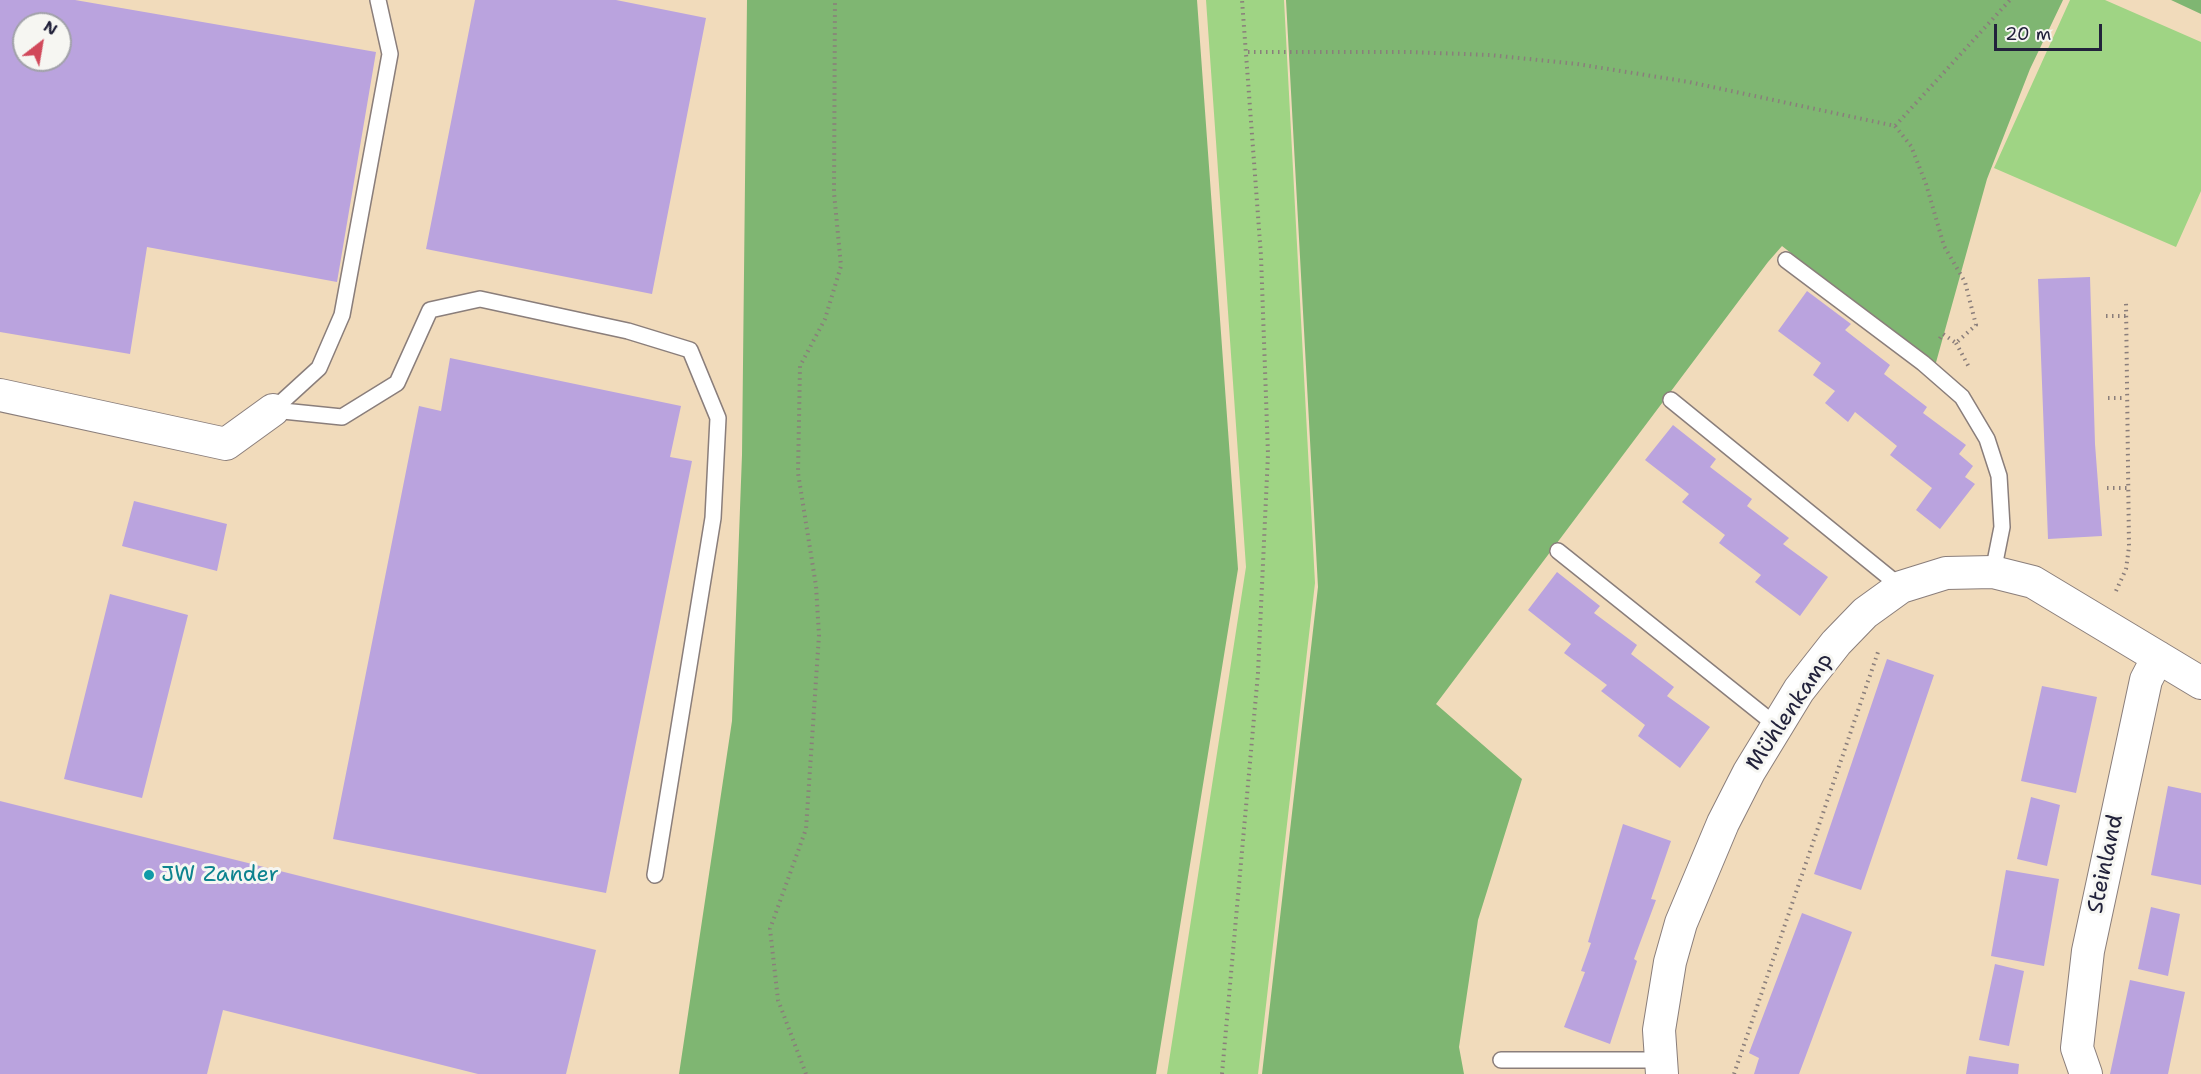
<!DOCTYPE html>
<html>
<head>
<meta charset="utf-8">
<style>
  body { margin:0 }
  #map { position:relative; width:2201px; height:1074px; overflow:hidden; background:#f1dbbb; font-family:"Shantell Sans",sans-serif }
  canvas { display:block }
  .north { position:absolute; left:12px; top:12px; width:60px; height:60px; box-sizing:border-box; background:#f6f6f2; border:2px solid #a1a1a9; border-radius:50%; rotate:31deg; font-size:16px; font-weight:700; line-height:24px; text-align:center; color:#22223b }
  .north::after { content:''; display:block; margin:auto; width:21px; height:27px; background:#d1495b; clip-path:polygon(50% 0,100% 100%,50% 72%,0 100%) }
  .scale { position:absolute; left:1994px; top:24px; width:108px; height:27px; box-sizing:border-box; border:3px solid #22223b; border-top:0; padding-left:8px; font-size:18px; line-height:21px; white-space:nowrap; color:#22223b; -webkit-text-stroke:4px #f6f6f2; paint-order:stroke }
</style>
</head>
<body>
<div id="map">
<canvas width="2201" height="1074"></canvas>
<div class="north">N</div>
<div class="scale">20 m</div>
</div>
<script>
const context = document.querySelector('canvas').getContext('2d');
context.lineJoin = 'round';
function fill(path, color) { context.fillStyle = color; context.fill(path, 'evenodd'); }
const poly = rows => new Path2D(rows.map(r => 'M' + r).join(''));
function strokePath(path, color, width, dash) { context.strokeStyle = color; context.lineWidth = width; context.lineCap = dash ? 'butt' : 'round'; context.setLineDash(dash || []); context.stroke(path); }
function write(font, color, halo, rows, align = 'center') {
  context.font = font + ' "Shantell Sans",sans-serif'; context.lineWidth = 6; context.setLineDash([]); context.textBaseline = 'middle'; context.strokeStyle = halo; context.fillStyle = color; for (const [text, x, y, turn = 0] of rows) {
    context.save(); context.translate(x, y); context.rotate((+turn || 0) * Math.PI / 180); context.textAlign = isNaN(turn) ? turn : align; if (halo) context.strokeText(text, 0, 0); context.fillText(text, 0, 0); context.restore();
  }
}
const green = poly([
  [1206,0,1284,0,1315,583,1258,1074,1167,1074,1246,567],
  [2070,0,2105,0,2201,42,2201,191,2176,247,1994,168]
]);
const forest = poly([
  [747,0,1197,0,1238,569,1156,1074,679,1074,732,721,742,455],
  [1286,0,2063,0,2030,69,1987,179,1935,366,1782,246,1768,262,1436,704,1522,779,1478,920,1459,1047,1464,1074,1262,1074,1318,587],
  [2171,0,2201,0,2201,14]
]);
const building = poly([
  [0,0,75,0,376,52,337,282,147,247,130,354,0,332],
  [24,24,60,24,60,60,24,60],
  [475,0,616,0,706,18,652,294,426,249],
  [2090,277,2095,444,2102,536,2048,539,2038,279],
  [1807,291,1851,324,1845,330,1890,365,1884,374,1927,407,1923,413,1966,445,1959,454,1973,466,1965,477,1975,484,1940,529,1916,510,1932,488,1890,455,1897,446,1855,412,1848,422,1825,403,1835,391,1813,375,1821,363,1778,331],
  [450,358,681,406,670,457,692,461,606,893,333,839,419,406,441,411],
  [1673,425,1716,459,1710,467,1752,499,1747,506,1789,538,1783,544,1828,577,1800,616,1755,582,1761,575,1719,543,1725,535,1682,502,1689,494,1645,460],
  [134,501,227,524,217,571,122,546],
  [1557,572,1600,606,1594,613,1637,645,1631,654,1674,687,1667,696,1710,727,1680,768,1638,736,1645,725,1601,691,1607,685,1564,653,1571,644,1528,610],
  [110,594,188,615,142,798,64,779],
  [1887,659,1934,675,1861,890,1814,874],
  [2042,686,2097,697,2076,793,2021,781],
  [2168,786,2201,793,2201,885,2151,875],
  [2031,797,2060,805,2047,866,2017,859],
  [0,801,596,950,566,1074,478,1074,223,1010,207,1074,0,1074],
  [1623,824,1671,841,1651,899,1656,900,1634,959,1637,961,1610,1044,1564,1027,1585,972,1581,971,1591,943,1588,942],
  [2006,870,2059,879,2044,966,1991,956],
  [2151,907,2180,914,2168,976,2138,969],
  [1802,913,1852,932,1799,1074,1754,1074,1759,1058,1749,1053],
  [1995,964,2024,971,2009,1046,1979,1040],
  [2130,980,2185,992,2168,1074,2110,1074],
  [1969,1056,2019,1064,2018,1074,1966,1074]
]);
const path = poly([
  [1248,52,1409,52,1490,55,1577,64,1689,82,1895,126,2010,0],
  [1895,126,1911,146,1926,184,1944,246,1965,282,1976,325,1956,343,1943,334,1938,341],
  [2106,316,2126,316],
  [1956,343,1970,369],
  [2108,398,2126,398],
  [2107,488,2127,488],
  [2116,591,2126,569,2129,547,2126,302],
  [806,1074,778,1000,770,929,806,829,819,635,816,586,798,473,800,366,825,319,841,266,834,193,835,0],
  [1222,1074,1258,673,1268,454,1261,256,1242,0],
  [1734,1074,1878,652]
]);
const lane = poly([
  [1786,260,1923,363,1962,397,1987,439,1999,476,2002,527,1993,572],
  [1671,400,1901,587],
  [273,410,342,417,397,383,430,310,480,299,628,331,690,350,718,418,713,518,655,875],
  [273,410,319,368,342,315,390,54,378,0],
  [1558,551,1777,726],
  [1501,1060,1659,1060]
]);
const street = poly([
  [0,395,226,444,273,410],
  [1662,1074,1659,1030,1670,962,1681,923,1723,823,1749,772,1799,690,1836,643,1865,613,1901,587,1946,573,1993,572,2033,582,2201,683],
  [2086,1074,2077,1048,2088,951,2146,680,2158,657]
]);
const markers = [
  [149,875,6,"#0f9aa8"]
];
const streetNames = [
  ["Mühlenkamp",1790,712,-56],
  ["Steinland",2106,864,-78]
];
const cultureNames = [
  ["JW Zander",161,875]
];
fill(green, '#9fd484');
fill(forest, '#7fb672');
fill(building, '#baa3de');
strokePath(lane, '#8a7e7b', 18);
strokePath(street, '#8a7e7b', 34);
strokePath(path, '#8a7e7b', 4, [1.5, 4.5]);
strokePath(lane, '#fff', 15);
strokePath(street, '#fff', 32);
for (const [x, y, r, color] of markers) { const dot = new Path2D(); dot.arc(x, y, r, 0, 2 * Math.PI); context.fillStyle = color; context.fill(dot); strokePath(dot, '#f6f6f2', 2); }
write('22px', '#22223b', '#f6f6f2', streetNames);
write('22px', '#0d838f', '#f6f6f2', cultureNames, 'left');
</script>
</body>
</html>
